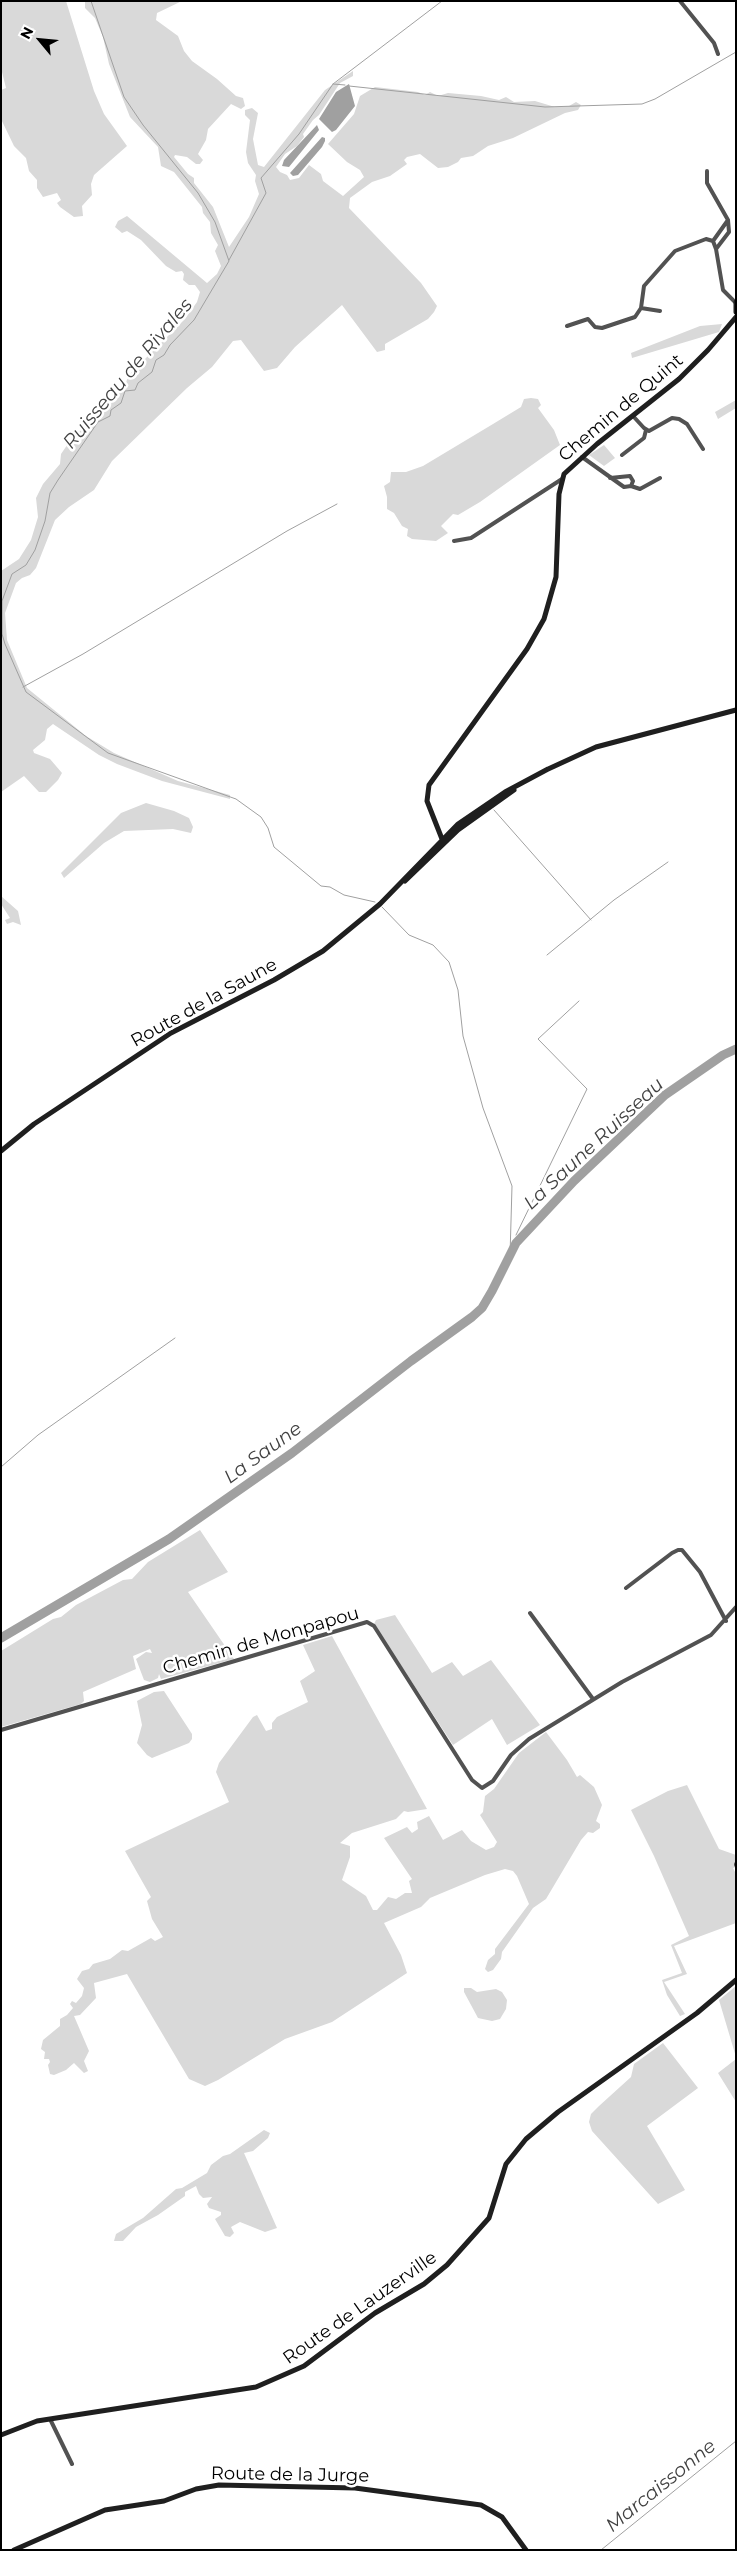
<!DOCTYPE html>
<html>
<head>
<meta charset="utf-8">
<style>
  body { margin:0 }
  #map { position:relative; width:737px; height:2551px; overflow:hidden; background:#fff; font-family:Montserrat,sans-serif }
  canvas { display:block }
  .frame { position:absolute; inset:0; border:2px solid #000; pointer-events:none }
  .north { position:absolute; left:15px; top:15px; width:50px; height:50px; -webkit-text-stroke:4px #fff; paint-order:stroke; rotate:298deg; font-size:14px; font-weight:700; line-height:20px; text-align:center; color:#000 }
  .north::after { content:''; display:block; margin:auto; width:18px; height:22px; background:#000; clip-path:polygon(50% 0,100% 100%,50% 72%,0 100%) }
</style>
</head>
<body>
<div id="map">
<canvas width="737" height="2551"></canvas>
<div class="frame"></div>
<div class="north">N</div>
</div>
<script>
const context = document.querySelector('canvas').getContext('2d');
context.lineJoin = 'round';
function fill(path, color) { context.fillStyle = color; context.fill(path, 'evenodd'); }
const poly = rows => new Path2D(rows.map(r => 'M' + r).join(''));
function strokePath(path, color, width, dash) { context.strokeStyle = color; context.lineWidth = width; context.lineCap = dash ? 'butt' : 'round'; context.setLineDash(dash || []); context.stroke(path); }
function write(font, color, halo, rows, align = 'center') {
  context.font = font + ' Montserrat,sans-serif'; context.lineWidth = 5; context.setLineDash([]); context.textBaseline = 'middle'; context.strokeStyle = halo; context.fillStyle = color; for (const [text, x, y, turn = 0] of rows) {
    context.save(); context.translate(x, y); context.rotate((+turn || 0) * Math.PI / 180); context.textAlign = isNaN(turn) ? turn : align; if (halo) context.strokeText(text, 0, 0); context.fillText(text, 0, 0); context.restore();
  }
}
const green = poly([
  [1,1,66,1,94,91,104,114,127,146,94,175,91,184,92,195,82,206,83,216,74,217,60,207,57,203,61,200,57,193,43,197,37,188,37,180,29,171,26,158,14,146,1,119,1,90,6,88,1,68],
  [85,1,182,1,157,13,156,20,178,36,184,51,192,61,217,79,236,96,243,98,245,106,241,109,231,104,208,129,206,140,198,154,203,160,200,164,196,164,187,157,175,155,174,157,188,174,194,178,194,183,213,207,229,247,249,217,259,194,255,181,256,175,248,163,246,152,250,120,245,115,245,110,252,108,258,113,253,139,258,165,264,167,325,90,353,71,353,76,340,83,319,115,313,120,303,134,304,137,297,146,285,154,276,167,280,172,287,175,290,180,299,178,309,165,321,174,323,181,343,196,364,177,360,170,347,162,328,144,354,114,360,96,375,87,418,92,425,95,430,92,438,96,448,93,481,96,499,100,506,97,514,102,535,101,555,107,569,106,576,102,581,105,578,110,565,113,513,138,488,146,473,156,461,158,458,162,448,167,438,168,420,154,407,157,404,160,407,164,390,176,372,182,350,198,349,208,421,283,437,306,434,312,428,319,385,344,385,350,377,352,342,305,295,347,277,368,264,371,241,340,233,341,212,367,187,388,112,461,94,490,69,507,55,520,36,568,30,575,22,578,16,583,5,613,7,640,27,688,86,736,114,753,178,781,230,795,230,799,162,781,117,764,99,755,53,724,47,729,45,740,33,750,34,753,50,759,62,773,58,780,46,792,39,792,24,776,1,792,1,571,19,559,31,540,38,517,36,498,43,484,60,464,61,454,74,435,86,427,94,413,104,408,113,395,126,383,128,376,185,319,197,302,200,292,195,285,189,285,183,280,184,274,182,271,176,272,166,266,141,240,127,231,122,233,115,227,118,221,127,216,207,283,217,274,221,266,215,251,218,245,211,233,210,222,203,213,202,207,174,172,161,166,158,147,130,117,109,64,103,37,95,18,85,8],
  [722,324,719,332,632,358,631,353,700,326],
  [531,398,538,399,541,405,538,408,554,430,560,445,480,502,458,515,453,514,441,526,448,533,436,541,412,539,407,536,408,529,402,526,394,513,387,509,387,497,384,486,390,482,391,472,406,472,423,466,493,424,521,407,524,399],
  [736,400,736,408,718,419,715,412],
  [604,445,615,458,604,466,589,455],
  [146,803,174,811,189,818,193,827,191,833,173,829,124,831,104,843,64,878,61,873,121,813],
  [1,896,18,911,21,925,13,922,7,924,5,920,10,918,1,904],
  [200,1530,228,1572,188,1592,234,1659,161,1679,159,1674,158,1678,150,1682,144,1680,136,1659,146,1652,152,1653,150,1649,133,1656,136,1669,83,1692,84,1701,81,1704,1,1727,1,1651,53,1619,61,1617,76,1605,123,1580,132,1579,148,1562],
  [395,1615,432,1673,452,1662,463,1676,491,1660,540,1725,507,1745,492,1719,453,1745,374,1624,376,1620],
  [332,1636,427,1809,408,1812,404,1811,396,1819,352,1833,340,1843,350,1846,350,1857,342,1880,366,1896,373,1910,377,1910,388,1897,396,1899,405,1893,412,1893,409,1881,412,1879,384,1838,407,1827,412,1833,418,1829,417,1822,429,1816,443,1840,462,1830,471,1841,486,1850,494,1847,497,1842,480,1815,483,1812,485,1796,494,1789,519,1753,546,1732,567,1760,577,1777,580,1775,594,1787,602,1805,596,1821,600,1824,600,1828,593,1833,588,1832,581,1840,546,1899,533,1908,502,1952,501,1959,493,1970,488,1972,485,1969,488,1960,495,1954,495,1949,529,1904,517,1876,513,1871,505,1869,485,1875,430,1898,421,1907,384,1923,401,1955,407,1973,332,2022,285,2039,218,2080,205,2086,189,2079,127,1974,94,1983,96,1998,80,2015,74,2016,89,2051,84,2061,88,2071,84,2073,74,2063,66,2070,54,2075,50,2074,48,2065,50,2062,49,2059,44,2059,45,2052,41,2049,43,2040,60,2026,60,2019,67,2015,73,2008,70,2004,72,2001,76,2003,82,1996,84,1988,77,1979,82,1971,89,1969,93,1964,110,1959,122,1950,128,1951,151,1938,155,1941,163,1937,152,1919,147,1901,151,1897,125,1851,229,1802,216,1772,219,1763,253,1717,257,1715,266,1731,272,1729,272,1723,277,1717,308,1702,300,1681,315,1671,303,1645],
  [164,1691,192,1734,192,1739,189,1743,152,1758,147,1755,137,1743,142,1725,137,1701,154,1692],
  [687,1785,719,1849,736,1855,736,1867,733,1868,736,1874,736,1923,674,1946,687,1974,664,1982,685,2014,680,2016,667,1995,662,1980,682,1973,671,1945,689,1936,654,1856,631,1810,668,1791],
  [736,1986,736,2057,719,2000],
  [464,1988,471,1988,477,1992,496,1989,502,1992,507,2000,506,2009,500,2019,492,2021,478,2018,464,1992],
  [663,2043,698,2088,647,2126,685,2190,658,2204,592,2131,589,2122,591,2114,599,2106,631,2077,634,2064],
  [736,2059,736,2102,718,2073],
  [264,2130,270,2133,268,2138,253,2151,244,2153,277,2228,265,2232,240,2222,231,2227,234,2233,230,2237,225,2236,215,2219,221,2215,221,2212,209,2208,207,2204,212,2197,203,2198,199,2194,196,2186,185,2192,185,2196,158,2215,136,2227,123,2241,114,2241,116,2234,143,2218,176,2189,182,2188,207,2173,211,2165,223,2156,230,2154]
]);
const water = poly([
  [349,84,355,106,336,130,332,132,319,119,336,92],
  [317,125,319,130,289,167,282,166,284,160],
  [322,137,325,138,325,141,322,147,298,175,293,176,290,173]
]);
const stream = poly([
  [91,1,124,97,143,125,198,193,215,222,229,261,194,320,170,345,164,355,156,360,152,372,138,383,135,390,125,391,121,403,111,410,110,416,98,422,58,480,50,493,45,521,35,550,26,565,12,574,2,601,2,634,5,644,26,692,108,753,236,799,261,817,268,828,274,847,321,886,330,887,344,895,375,902],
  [333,84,345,85],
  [349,86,545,107,642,104,655,99,736,52],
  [229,260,266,193,261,178,299,134,333,84,442,1],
  [23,687,83,654,287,531,337,504],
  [494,810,591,920],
  [382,907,409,935,433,945,449,962,458,990,463,1036,483,1108,512,1186,510,1256],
  [547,955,614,900,668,862],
  [516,1235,587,1089,538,1039,579,1001],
  [516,1240,516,1243],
  [1,1467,38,1435,175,1338],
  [601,2550,736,2441]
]);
const river = poly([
  [1,1638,169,1539,292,1453,411,1361,472,1317,482,1308,492,1291,516,1243,574,1181,665,1095,723,1055,736,1049]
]);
const street = poly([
  [680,1,714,43,718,54],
  [707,171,707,183,728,220],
  [713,241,728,220,729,232,716,249],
  [641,308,660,311],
  [567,326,588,319,595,327,602,328,635,317,641,308,644,286,675,251,706,239,713,241,716,249,723,290,736,303],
  [633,416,644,428,649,431,672,418,679,419,687,424,703,449],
  [622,455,644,438,646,430],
  [582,457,624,487,631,486,640,489,660,478],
  [610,478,630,476,633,481,631,486],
  [454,541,471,538,562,479],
  [626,1588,672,1553,678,1550,682,1550,700,1572,726,1621],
  [530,1613,593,1699],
  [1,1730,367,1622,374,1626,472,1780,482,1788,493,1781,511,1755,529,1739,622,1682,711,1635,736,1607],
  [736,1865,736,1864],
  [50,2419,72,2464]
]);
const secondary = poly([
  [736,302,736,312],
  [546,770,596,747,736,710],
  [442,839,427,801,429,785,527,649,544,619,556,577,559,494,564,474,597,444,679,379,708,350,736,317],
  [405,881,458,830,514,790],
  [1,1151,34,1124,171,1033,274,980,323,951,380,904,458,824,505,792,548,769],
  [1,2435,37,2421,256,2387,304,2366,375,2313,424,2284,447,2265,489,2218,506,2164,526,2139,558,2112,697,2013,736,1980],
  [14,2550,105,2510,164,2501,196,2489,219,2485,355,2488,481,2505,502,2517,526,2550]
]);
const streetNames = [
  ["Chemin de Quint",621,408,-40],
  ["Route de la Saune",204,1003,-29],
  ["Chemin de Monpapou",261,1641,-16],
  ["Route de Lauzerville",360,2308,-35],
  ["Route de la Jurge",290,2475,1]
];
const waterNames = [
  ["Ruisseau de Rivales",128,374,-50],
  ["La Saune Ruisseau",594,1144,-43],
  ["La Saune",263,1453,-36],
  ["Marcaissonne",661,2486,-39]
];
fill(green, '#d9d9d9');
fill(water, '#a0a0a0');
strokePath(stream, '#a0a0a0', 1);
strokePath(river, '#a0a0a0', 9);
strokePath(street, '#525252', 4);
strokePath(secondary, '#1f1f1f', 5);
write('18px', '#000', '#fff', streetNames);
write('italic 19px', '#414141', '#fff', waterNames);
</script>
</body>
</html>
